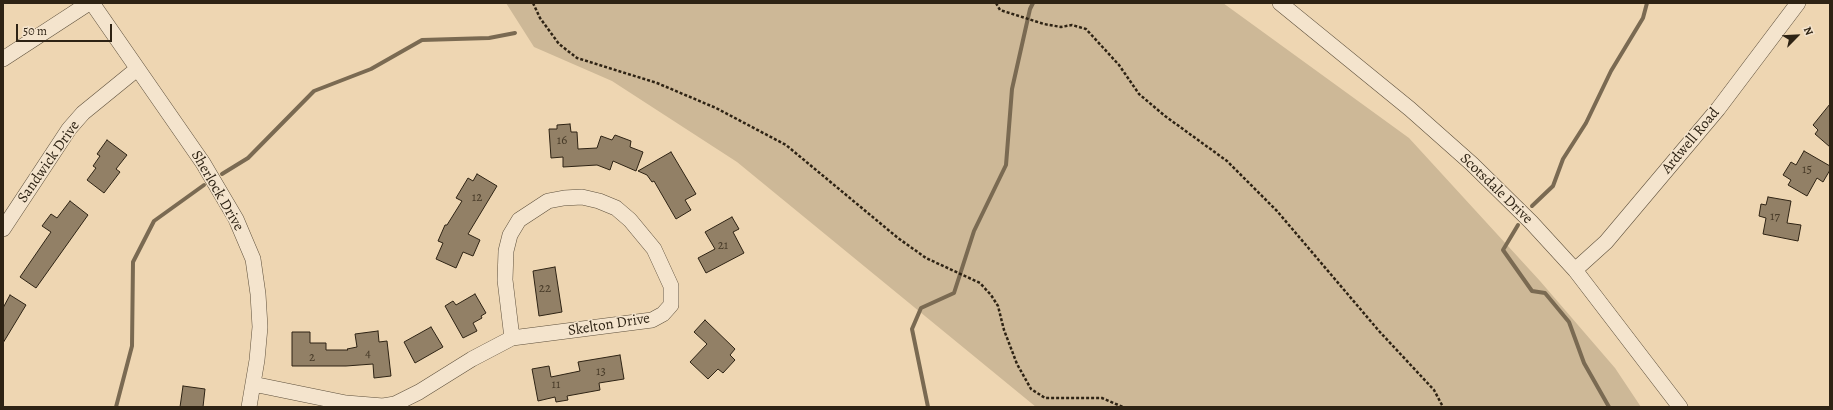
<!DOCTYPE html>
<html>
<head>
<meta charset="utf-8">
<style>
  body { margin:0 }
  #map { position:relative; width:1833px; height:410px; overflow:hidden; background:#eed6b2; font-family:Alegreya,serif }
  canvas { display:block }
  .frame { position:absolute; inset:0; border:4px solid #2e2314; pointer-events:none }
  .north { position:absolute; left:1777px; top:16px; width:40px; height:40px; -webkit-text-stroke:3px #f4e4cd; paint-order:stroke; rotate:66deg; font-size:11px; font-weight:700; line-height:16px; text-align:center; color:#2e2314 }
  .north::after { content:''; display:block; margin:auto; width:14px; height:18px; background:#2e2314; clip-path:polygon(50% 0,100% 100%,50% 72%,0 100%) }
  .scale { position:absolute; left:16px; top:24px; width:96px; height:18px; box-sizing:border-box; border:2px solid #2e2314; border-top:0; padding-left:5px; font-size:12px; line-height:14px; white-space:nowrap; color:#2e2314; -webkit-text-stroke:3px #f4e4cd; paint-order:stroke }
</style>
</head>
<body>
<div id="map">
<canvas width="1833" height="410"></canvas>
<div class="frame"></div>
<div class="north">N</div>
<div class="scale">50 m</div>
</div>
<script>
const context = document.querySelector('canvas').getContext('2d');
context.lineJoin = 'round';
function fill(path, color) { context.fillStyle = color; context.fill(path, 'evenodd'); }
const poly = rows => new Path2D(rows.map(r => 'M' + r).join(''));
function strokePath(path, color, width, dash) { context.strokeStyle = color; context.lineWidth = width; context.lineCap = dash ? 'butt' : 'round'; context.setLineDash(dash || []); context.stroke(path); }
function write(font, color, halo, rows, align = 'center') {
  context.font = font + ' Alegreya,serif'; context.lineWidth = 3; context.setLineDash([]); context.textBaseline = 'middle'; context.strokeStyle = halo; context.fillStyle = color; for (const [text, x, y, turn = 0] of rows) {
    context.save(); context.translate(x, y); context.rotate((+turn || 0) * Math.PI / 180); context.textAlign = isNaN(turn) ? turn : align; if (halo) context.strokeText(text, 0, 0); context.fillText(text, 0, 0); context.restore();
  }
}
const green = poly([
  [506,3,1223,3,1409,138,1540,281,1615,368,1641,407,1036,407,737,162,612,81,534,47]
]);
const stream = poly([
  [222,174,248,158,314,91,371,69,422,40,489,38,515,33],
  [1532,206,1553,186,1563,159,1586,123,1611,71,1643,18,1647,3],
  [1518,225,1503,250,1532,291,1545,293,1569,322,1584,363,1609,407],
  [116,407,132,346,133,262,154,221,204,185],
  [928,407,912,329,921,308,954,293,974,231,1006,165,1012,89,1030,9,1033,3]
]);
const building = poly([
  [1830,104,1830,147,1815,134,1818,130,1813,125,1830,104],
  [570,124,571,132,577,132,578,149,597,148,601,136,612,140,615,135,631,141,630,147,643,152,636,171,613,161,610,170,597,165,563,167,563,157,551,158,549,129,557,129,557,125,570,124],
  [107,140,127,155,116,169,120,172,104,193,87,180,96,168,93,166,100,156,97,154,107,140],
  [1804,151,1830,166,1830,170,1823,182,1817,178,1807,196,1788,185,1791,180,1783,175,1791,162,1796,165,1804,151],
  [671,152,696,194,685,200,691,210,676,219,654,181,652,182,647,175,638,171,671,152],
  [477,174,497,186,468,234,480,240,473,256,463,252,456,268,436,259,443,243,438,241,445,225,447,225,462,201,456,198,468,178,473,181,477,174],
  [1768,197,1791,201,1787,223,1801,225,1798,241,1763,234,1766,218,1759,216,1761,204,1766,205,1768,197],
  [70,201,88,215,36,288,20,277,51,232,42,226,51,214,57,218,70,201],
  [732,217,739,229,733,232,744,253,706,273,698,258,715,249,705,232,732,217],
  [555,267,562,312,539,316,533,271,555,267],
  [475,294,486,313,481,316,482,318,473,323,477,331,463,338,445,306,453,301,456,305,475,294],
  [10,295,26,305,3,343,3,308,10,295],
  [705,320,735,349,730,355,735,360,723,373,718,369,708,379,690,362,707,344,694,332,705,320],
  [431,327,443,347,415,363,404,342,431,327],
  [378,331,379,342,387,341,391,376,374,378,373,364,346,366,292,366,292,332,310,332,310,343,326,343,326,350,348,350,347,349,357,347,355,334,378,331],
  [620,355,624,379,599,383,600,390,567,396,568,400,556,402,555,397,538,401,532,369,549,366,551,377,580,371,578,362,620,355],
  [183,386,205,389,203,407,180,407,183,386]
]);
const path = poly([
  [533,3,540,18,559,44,577,58,657,83,716,108,786,145,898,238,926,258,980,283,991,295,998,306,1004,330,1017,364,1031,389,1045,398,1102,398,1123,407],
  [996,3,1000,10,1044,24,1061,27,1072,25,1086,29,1119,65,1139,94,1165,116,1227,161,1277,211,1379,331,1434,390,1443,407]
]);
const minor = poly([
  [92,3,203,163,236,219,253,259,258,294,260,327,257,360,249,407],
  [1280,3,1410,109,1472,164,1531,222,1575,270,1680,407],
  [3,59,89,3],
  [3,229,69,129,83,113,137,69],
  [1575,270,1606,242,1718,109,1798,3],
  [253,384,346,403,383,406,395,404,419,392,472,359,512,338,505,280,506,251,510,235,519,220,548,201,564,198,582,197,599,201,616,208,630,220,654,249,671,286,671,305,663,314,652,320,512,338]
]);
const numberNames = [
  ["16",562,141],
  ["15",1807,170],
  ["12",477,198],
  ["17",1775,217],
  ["21",723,246],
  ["22",545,289],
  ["4",368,354],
  ["2",312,358],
  ["13",601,372],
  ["11",556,385]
];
const streetNames = [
  ["Ardwell Road",1691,141,-50],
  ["Sandwick Drive",49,162,-55],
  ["Scotsdale Drive",1496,189,44],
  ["Sherlock Drive",217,191,60],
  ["Skelton Drive",609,325,-9]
];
fill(green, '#cdb897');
strokePath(stream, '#7a6a52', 4);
fill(building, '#928066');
strokePath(building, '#2e2314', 1);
strokePath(minor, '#5e503c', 16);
strokePath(path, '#2e2314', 2.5, [3, 2]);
strokePath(minor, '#f4e4cd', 15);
write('13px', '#473a28', null, numberNames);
write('15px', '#2e2314', '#f4e4cd', streetNames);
</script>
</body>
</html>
